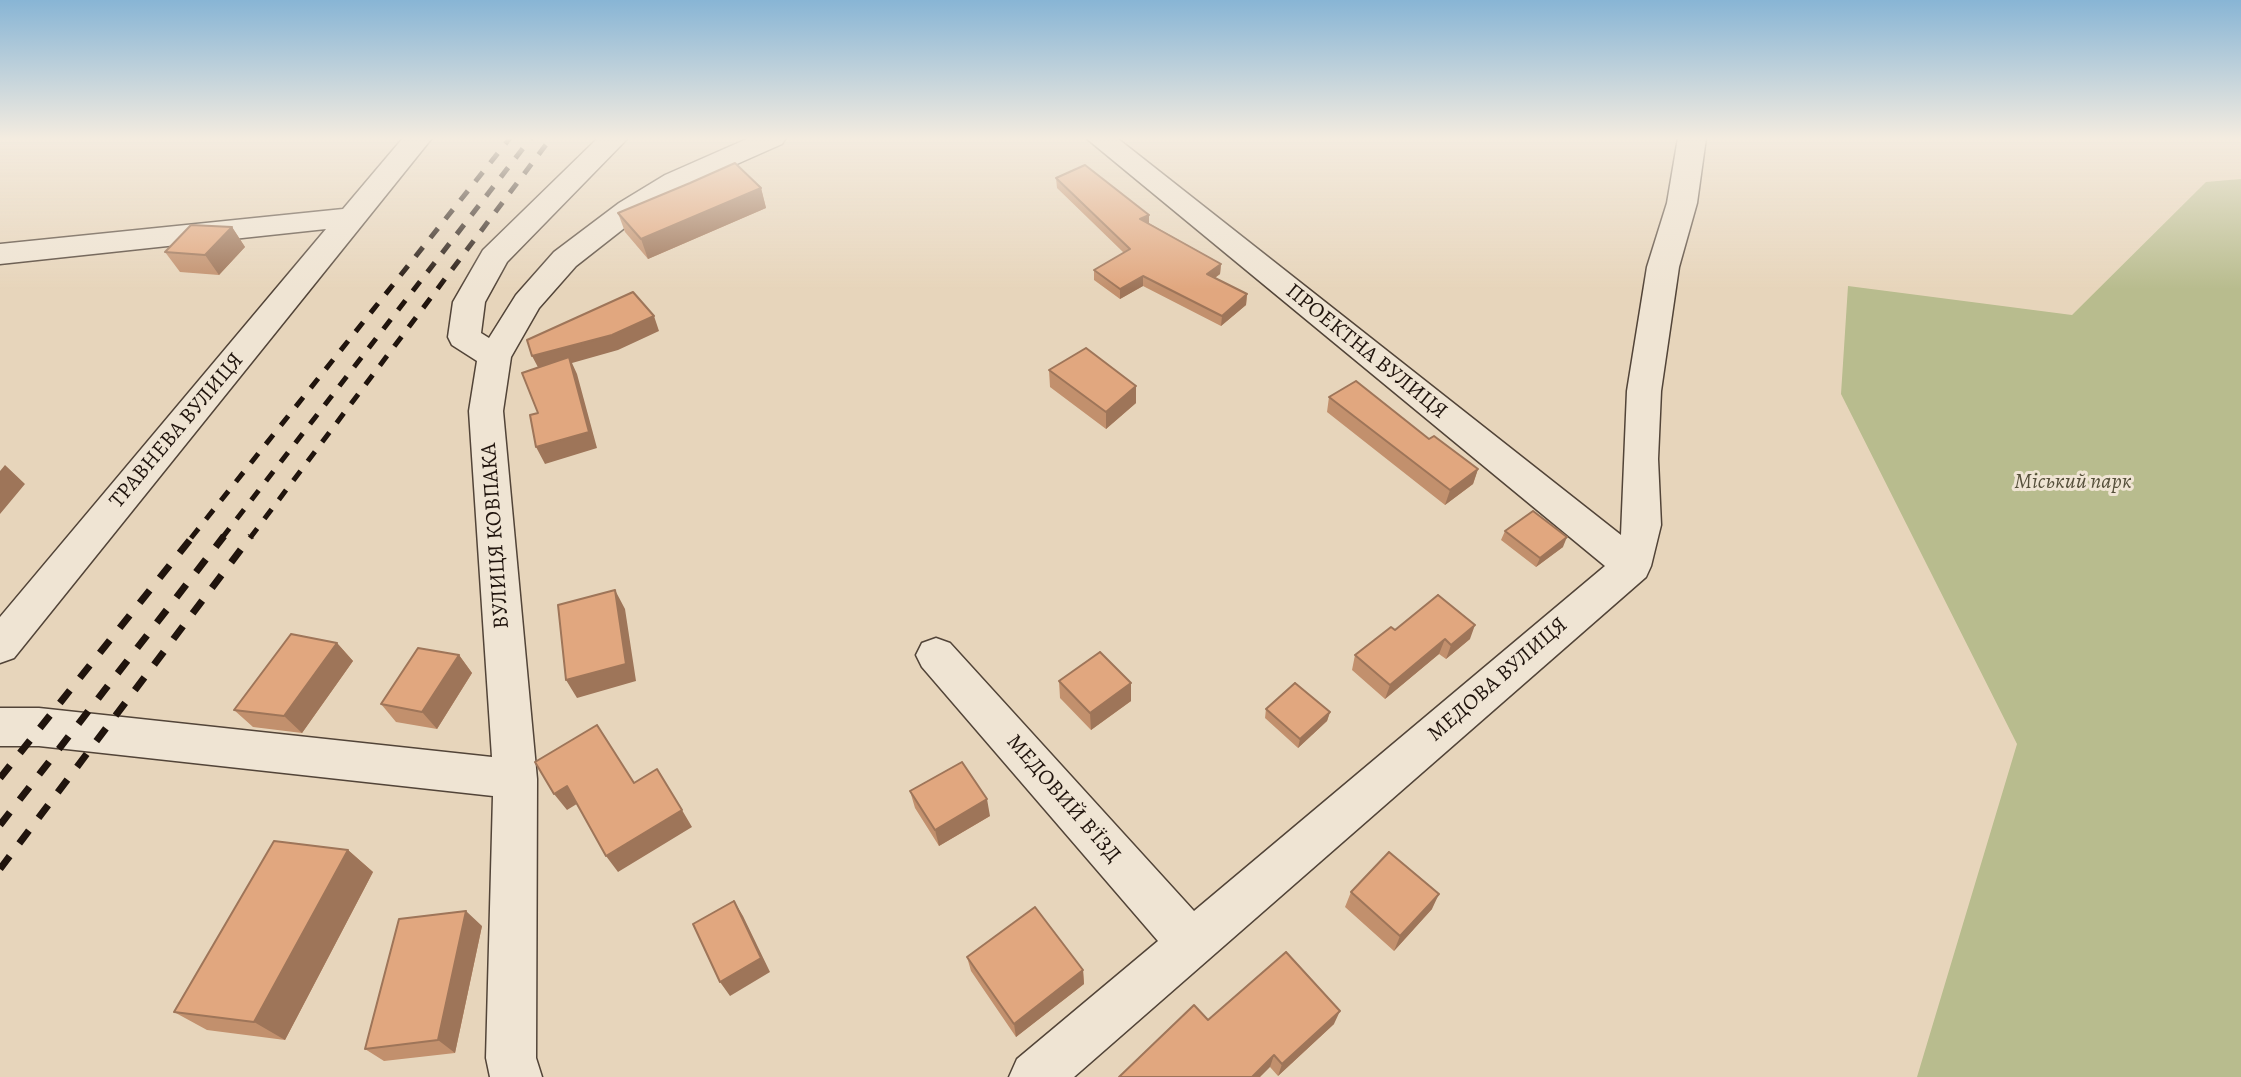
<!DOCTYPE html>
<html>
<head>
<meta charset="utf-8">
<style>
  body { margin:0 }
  canvas { display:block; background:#e7d5bb }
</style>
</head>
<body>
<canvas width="2241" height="1077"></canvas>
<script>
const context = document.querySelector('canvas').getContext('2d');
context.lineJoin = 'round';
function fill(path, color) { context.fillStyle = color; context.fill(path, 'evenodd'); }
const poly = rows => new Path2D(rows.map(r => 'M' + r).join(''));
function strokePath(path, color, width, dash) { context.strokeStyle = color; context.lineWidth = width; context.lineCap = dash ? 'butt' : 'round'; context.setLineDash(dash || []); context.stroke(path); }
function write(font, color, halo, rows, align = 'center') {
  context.font = font + ' Alegreya,serif'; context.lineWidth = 6; context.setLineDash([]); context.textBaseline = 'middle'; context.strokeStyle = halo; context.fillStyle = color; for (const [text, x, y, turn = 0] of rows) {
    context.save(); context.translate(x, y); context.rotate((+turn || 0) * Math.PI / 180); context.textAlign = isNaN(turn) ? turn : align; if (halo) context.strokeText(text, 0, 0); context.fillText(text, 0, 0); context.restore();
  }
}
const green = poly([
  [2241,179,2241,1077,1917,1077,2017,744,1841,394,1848,286,2072,315,2206,182]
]);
const minor = poly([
  [403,138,432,138,14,658,0,663,0,617,326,229,0,264,0,244,343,209,403,138],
  [598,138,628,138,507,262,485,302,481,333,489,338,516,295,554,252,619,203,665,175,749,138,786,138,782,144,685,187,641,215,576,266,539,308,511,357,503,411,537,779,536,1058,542,1077,490,1077,486,1058,493,796,39,746,0,746,0,708,39,708,492,757,469,411,477,361,452,345,448,337,453,302,483,250,598,138],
  [1086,138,1117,138,1621,535,1627,391,1647,267,1667,203,1678,138,1706,138,1697,203,1679,267,1661,391,1658,459,1661,525,1651,566,1646,577,1074,1077,1009,1077,1017,1059,1158,941,922,667,916,655,922,643,936,638,950,643,1194,911,1605,566,1086,138]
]);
const railFar1 = poly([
  [191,538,510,138],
  [222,538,531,138],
  [250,538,551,138]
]);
const rail = poly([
  [0,778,193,536],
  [0,825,224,536],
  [0,869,251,536]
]);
const wall = poly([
  [1056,178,1149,223,1221,264,1220,274,1215,278,1247,294,1246,305,1221,326,1143,286,1120,299,1094,280,1094,270,1124,253,1057,188],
  [761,188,766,208,648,259,625,232,618,213],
  [232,227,245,247,219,275,180,272,165,252],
  [1049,370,1136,386,1136,403,1106,429,1050,387],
  [1329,397,1429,439,1478,469,1473,484,1445,505,1327,412],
  [1505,531,1563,547,1536,567,1501,540],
  [1395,630,1470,639,1446,659,1439,654,1385,699,1352,670,1355,655],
  [337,643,353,661,302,733,253,727,234,710],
  [459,655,472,673,437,729,396,722,381,704],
  [1059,681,1131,701,1091,730,1060,698],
  [1266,709,1330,712,1327,721,1298,748,1265,718],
  [910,791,990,816,939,846,915,808],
  [348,850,373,872,285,1040,207,1030,174,1012],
  [1351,892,1432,909,1394,951,1345,907],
  [482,926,455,1053,384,1061,365,1049],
  [967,957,1083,970,1084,984,1016,1037,971,971],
  [1208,1020,1334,1024,1278,1076,1270,1067]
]);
const shadedWall = poly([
  [761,188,766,208,648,259,641,239],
  [1149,215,1149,225,1140,219],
  [232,227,245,247,219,275,205,255],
  [1221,264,1220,274,1206,284,1207,274],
  [1143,276,1143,286,1120,299,1120,289],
  [1247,294,1246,305,1221,326,1222,316],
  [654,316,659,331,618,350,572,363,577,374,597,448,545,464,536,447,540,371,532,356],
  [1136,386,1136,403,1106,429,1106,412],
  [5,465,25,484,0,514,0,471],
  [1478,469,1473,484,1445,505,1450,490],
  [1567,537,1563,547,1536,567,1540,558],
  [615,590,625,609,636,681,577,698,566,680],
  [1475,625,1470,639,1446,659,1451,645],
  [1445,639,1439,654,1385,699,1390,685],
  [337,643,353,661,302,733,284,716],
  [459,655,472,673,437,729,422,712],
  [1131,683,1131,701,1091,730,1090,713],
  [1330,712,1327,721,1298,748,1300,739],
  [567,786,580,802,567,810,554,794],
  [987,799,990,816,939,846,935,830],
  [682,810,692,827,618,872,606,856],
  [348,850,373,872,285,1040,254,1022],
  [1439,894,1432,909,1394,951,1400,936],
  [734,901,743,916,770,972,730,996,720,982],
  [466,911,482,926,455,1053,438,1040],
  [1083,970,1084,984,1016,1037,1014,1024],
  [1340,1011,1334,1024,1278,1076,1282,1064],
  [1274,1055,1270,1067,1260,1077,1252,1077]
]);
const building = poly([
  [735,163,761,188,641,239,618,213,690,183,735,163],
  [1085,165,1149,215,1140,219,1221,264,1207,274,1247,294,1222,316,1143,276,1120,289,1094,270,1130,249,1056,178,1085,165],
  [191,225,232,227,205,255,165,252,191,225],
  [633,292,654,316,612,335,532,356,527,340,633,292],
  [1086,348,1136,386,1106,412,1049,370,1086,348],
  [569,357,589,432,536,447,530,415,538,413,522,373,569,357],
  [1356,381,1429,439,1434,436,1478,469,1450,490,1329,397,1356,381],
  [1533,511,1567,537,1540,558,1505,531,1533,511],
  [615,590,626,664,566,680,558,605,615,590],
  [1438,595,1475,625,1451,645,1445,639,1390,685,1355,655,1391,627,1395,630,1438,595],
  [291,634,337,643,284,716,234,710,291,634],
  [418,648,459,655,422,712,381,704,418,648],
  [1100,652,1131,683,1090,713,1059,681,1100,652],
  [1295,683,1330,712,1300,739,1266,709,1295,683],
  [597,725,634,783,657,769,682,810,606,856,567,786,554,794,535,762,597,725],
  [962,762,987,799,935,830,910,791,962,762],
  [274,841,348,850,254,1022,174,1012,274,841],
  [1389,852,1439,894,1400,936,1351,892,1389,852],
  [734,901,761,958,720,982,693,924,734,901],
  [1035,907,1083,970,1014,1024,967,957,1035,907],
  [466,911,438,1040,365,1049,399,919,466,911],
  [1286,952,1340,1011,1282,1064,1274,1055,1252,1077,1119,1077,1194,1005,1208,1020,1286,952]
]);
const streetNames = [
  ["ПРОЕКТНА ВУЛИЦЯ",1366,352,39],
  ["ТРАВНЕВА ВУЛИЦЯ",177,431,-50],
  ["ВУЛИЦЯ КОВПАКА",496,536,-94],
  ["МЕДОВА ВУЛИЦЯ",1498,680,-41],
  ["МЕДОВИЙ В'ЇЗД",1063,799,49]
];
const parkNames = [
  ["Міський парк",2073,483]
];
fill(green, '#b8bc8e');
strokePath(minor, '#524438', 3);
fill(minor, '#efe4d3');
strokePath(railFar1, '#20140d', 5, [12, 12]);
strokePath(rail, '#20140d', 7, [16, 16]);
fill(wall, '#c2906d');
fill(shadedWall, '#9e7559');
fill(building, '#e1a77f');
strokePath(building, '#9e7559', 2);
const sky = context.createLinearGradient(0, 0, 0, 289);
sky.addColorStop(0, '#88b5d5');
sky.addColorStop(0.48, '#f4ece0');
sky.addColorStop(1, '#f4ece000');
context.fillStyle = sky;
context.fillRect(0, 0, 2241, 289);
write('22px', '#20140d', '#efe4d3', streetNames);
write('italic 22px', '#554f3a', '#efe4d3', parkNames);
</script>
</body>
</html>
